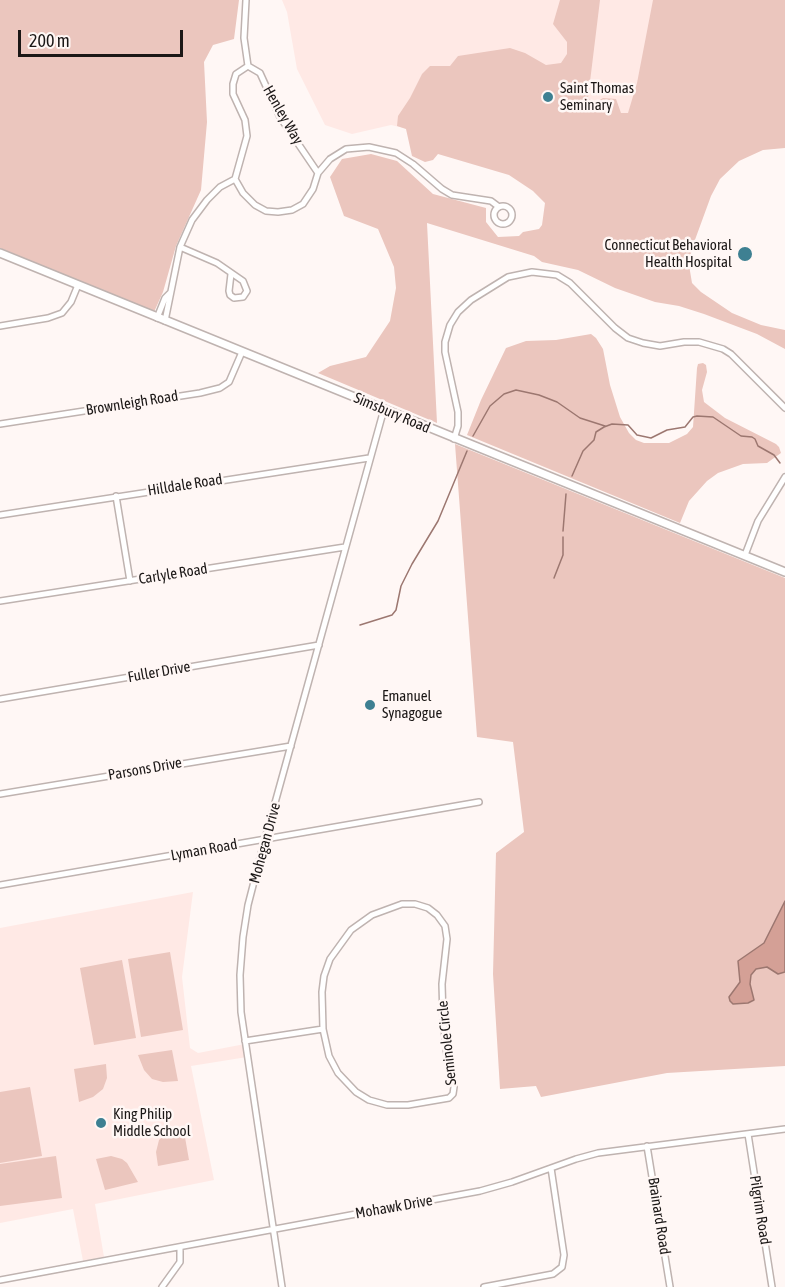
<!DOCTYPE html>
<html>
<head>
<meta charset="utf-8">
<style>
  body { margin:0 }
  #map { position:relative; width:785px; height:1287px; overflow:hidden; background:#fff7f5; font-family:"Asap Condensed",sans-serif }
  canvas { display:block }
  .scale { position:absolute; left:18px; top:30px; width:165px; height:27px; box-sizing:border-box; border:3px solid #1b1716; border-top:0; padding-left:8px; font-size:18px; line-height:21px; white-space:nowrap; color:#1b1716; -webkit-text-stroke:4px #fff7f5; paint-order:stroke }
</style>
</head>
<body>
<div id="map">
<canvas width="785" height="1287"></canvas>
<div class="scale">200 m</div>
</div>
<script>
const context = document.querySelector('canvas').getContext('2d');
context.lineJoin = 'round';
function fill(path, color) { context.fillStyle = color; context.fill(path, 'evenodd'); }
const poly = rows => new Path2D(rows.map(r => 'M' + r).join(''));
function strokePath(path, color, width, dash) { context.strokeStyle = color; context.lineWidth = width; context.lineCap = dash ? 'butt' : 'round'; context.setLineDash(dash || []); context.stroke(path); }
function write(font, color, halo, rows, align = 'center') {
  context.font = font + ' "Asap Condensed",sans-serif'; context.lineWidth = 5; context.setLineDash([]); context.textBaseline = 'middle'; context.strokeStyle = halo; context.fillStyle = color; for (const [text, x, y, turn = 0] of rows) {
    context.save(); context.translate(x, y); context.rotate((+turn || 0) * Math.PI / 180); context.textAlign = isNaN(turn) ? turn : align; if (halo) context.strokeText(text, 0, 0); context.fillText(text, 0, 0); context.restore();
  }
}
const built = poly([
  [282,0,785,0,785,131,508,152,391,125,352,134,325,125,297,69,287,12],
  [193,892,182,977,190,1048,198,1053,245,1044,247,1057,191,1066,214,1180,95,1204,104,1257,83,1261,73,1209,0,1223,0,928]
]);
const green = poly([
  [0,0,239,0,234,39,213,45,204,62,207,122,201,190,176,246,163,292,154,312,0,248],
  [560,0,600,0,588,98,595,103,603,98,616,99,621,113,628,113,637,83,653,0,785,0,785,148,763,150,739,161,720,179,711,196,692,248,689,265,692,283,701,292,732,313,761,325,785,330,785,349,757,334,704,314,679,306,655,302,615,288,578,270,542,262,534,256,427,223,437,423,318,373,330,366,366,357,390,321,396,288,394,267,378,229,344,216,330,177,342,159,371,154,397,161,433,194,486,208,486,222,498,237,519,236,523,232,539,229,542,225,545,203,533,191,509,175,438,154,433,160,425,162,412,156,406,129,397,126,398,116,410,98,422,74,430,66,450,66,458,56,510,48,525,53,546,65,561,63,567,54,567,42,553,24],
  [591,334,596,338,603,349,610,385,620,417,629,433,636,440,644,443,669,443,687,434,693,427,697,368,698,364,703,363,706,365,707,372,702,390,704,402,725,418,776,444,779,447,781,453,767,463,743,464,718,473,707,481,689,501,680,523,467,435,481,400,506,348,526,341,556,340],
  [455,444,785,578,785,1066,667,1073,541,1097,536,1086,500,1089,493,974,496,853,524,832,513,742,477,737],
  [170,952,183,1030,141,1037,128,959],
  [122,960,136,1038,94,1045,80,968],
  [172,1050,178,1081,163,1082,152,1079,144,1070,138,1055],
  [106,1064,107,1078,103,1089,93,1097,79,1102,74,1069],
  [30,1087,42,1156,0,1163,0,1092],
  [183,1126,189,1160,158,1166,156,1152,159,1140,168,1132],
  [56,1156,62,1198,0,1206,0,1164],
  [111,1156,122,1159,127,1163,138,1182,105,1190,96,1159]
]);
const water = poly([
  [785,901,785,972,778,974,767,967,756,969,751,975,750,984,754,1000,748,1003,733,1004,730,1001,729,997,740,982,738,961,764,943,785,901]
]);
const stream = poly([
  [473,436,490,406,504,394,516,390,539,395,557,402,580,418,605,426],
  [572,476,583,451,594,440,596,432,604,427,612,424,628,425,637,435,651,438,667,430,685,427,693,417,697,416,713,417,741,436,752,437,755,439,758,446,774,455,780,463],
  [563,531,566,494],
  [554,578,563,555,563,537],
  [360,625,392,615,396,610,401,586,412,564,438,521,467,451]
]);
const minor = poly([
  [246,0,244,38,248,66],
  [318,173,280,117,260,73,248,66,236,74,233,84,233,94,245,120,247,136,235,179,243,193,255,205,266,211,278,212,292,210,303,204,313,189,318,173,330,159,346,149,369,147,396,153,413,164,442,189,452,195,491,201,499,207],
  '494 215a9 9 0 1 1 18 0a9 9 0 1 1-18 0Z',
  [180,247,217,263,243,281,247,291,243,297,234,298,230,295,229,291,231,274],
  [157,318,165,298,170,293],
  [165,321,180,247,192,220,207,200,220,187,235,179],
  [0,326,48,318,62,313,71,302,78,285],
  [0,424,200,393,220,388,229,382,242,352],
  [454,439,458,426,458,412,445,352,445,342,450,325,458,312,471,300,508,277,532,272,557,275,570,283,615,328,628,338,643,343,660,346,684,342,699,342,723,349,731,354,785,408],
  [116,496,130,581],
  [0,515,369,458],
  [745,555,758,521,785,477],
  [0,601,345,547],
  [0,699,319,645],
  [0,794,291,746],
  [0,885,479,802],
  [402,904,415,904,428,908,437,915,445,926,447,939,442,984,443,1018,447,1056,454,1087,453,1094,449,1098,408,1105,387,1105,369,1100,356,1092,338,1073,329,1056,323,1029,322,992,324,976,330,959,351,930,372,915,402,904],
  [245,1041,323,1029],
  [748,1134,772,1287],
  [647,1146,670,1287],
  [0,1280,480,1191,512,1182,576,1159,598,1153,785,1129],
  [162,1287,180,1262,180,1247],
  [282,1287,241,1012,240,975,243,937,248,905,265,839,384,409],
  [484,1287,553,1274,562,1267,564,1255,551,1168]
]);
const major = poly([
  [0,253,785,572]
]);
const markers = [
  [548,97,6,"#3e8092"],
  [745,254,8,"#3e8092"],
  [370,705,6,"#3e8092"],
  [101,1123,6,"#3e8092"]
];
const poiNames = [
  ["Saint Thomas",560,88],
  ["Seminary",560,105],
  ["Connecticut Behavioral",732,245,"right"],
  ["Health Hospital",732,262,"right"],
  ["Emanuel",382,696],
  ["Synagogue",382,713],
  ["King Philip",113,1114],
  ["Middle School",113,1131]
];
const streetNames = [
  ["Henley Way",283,115,60],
  ["Brownleigh Road",132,403,-9],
  ["Simsbury Road",392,413,23],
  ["Hilldale Road",185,485,-9],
  ["Carlyle Road",173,574,-9],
  ["Fuller Drive",159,672,-10],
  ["Parsons Drive",145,769,-10],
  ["Mohegan Drive",265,843,-75],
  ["Lyman Road",204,850,-10],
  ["Seminole Circle",447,1043,-96],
  ["Mohawk Drive",394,1207,-10],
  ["Pilgrim Road",760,1210,81],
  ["Brainard Road",659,1216,81]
];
fill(built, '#ffe9e5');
fill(green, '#ebc6be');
fill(water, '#d4a096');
strokePath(water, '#9c7770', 1.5);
strokePath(stream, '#9c7770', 1.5);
strokePath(minor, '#bfb3b0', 8);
strokePath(major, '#bfb3b0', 10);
strokePath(minor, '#fff', 5);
strokePath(major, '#fff', 7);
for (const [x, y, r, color] of markers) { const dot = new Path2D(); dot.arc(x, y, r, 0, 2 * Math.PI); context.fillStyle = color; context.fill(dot); strokePath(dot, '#fff7f5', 2); }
write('15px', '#1b1716', '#fff7f5', poiNames, 'left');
write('15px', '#1b1716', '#fff7f5', streetNames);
</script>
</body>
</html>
